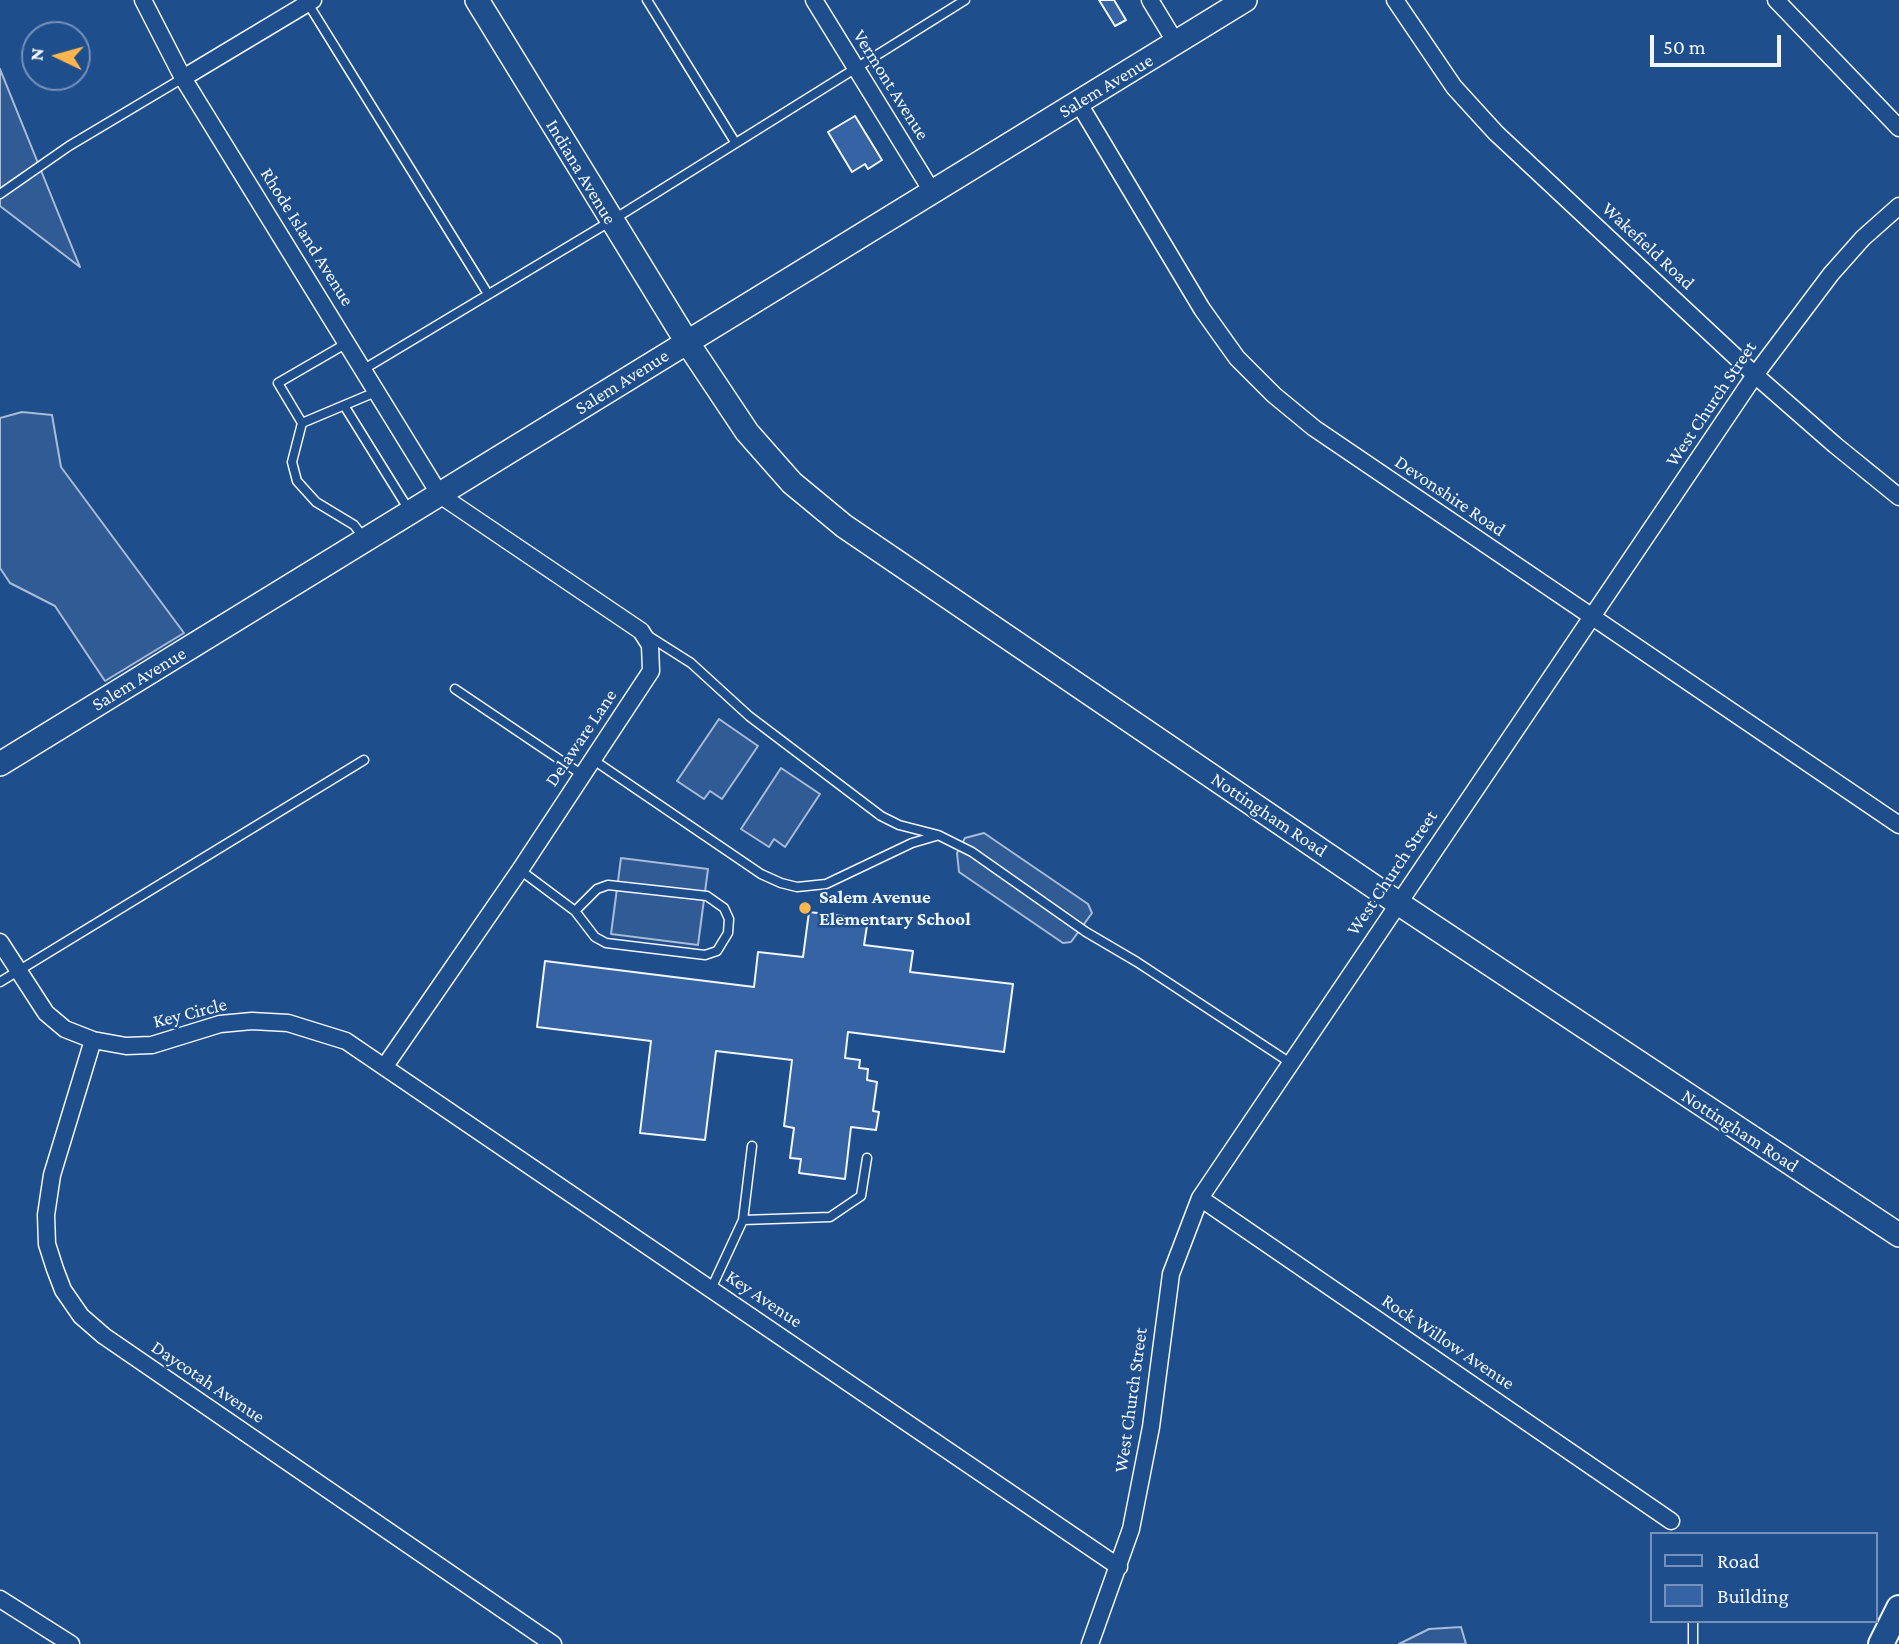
<!DOCTYPE html>
<html>
<head>
<meta charset="utf-8">
<style>
  body { margin:0 }
  #map { position:relative; width:1899px; height:1644px; overflow:hidden; background:#1f4e8c; font-family:"Crimson Pro",serif }
  canvas { display:block }
  .legend { position:absolute; left:1650px; top:1532px; width:228px; height:91px; box-sizing:border-box; background:#1f4e8c; border:2px solid #7391ba; margin:0; padding:9px 12px; list-style:none; font-size:21px; color:#f2f6ff }
  .legend li { display:flex; align-items:center; gap:14px; height:35px }
  .legend b { width:35px; border:2px solid #7391ba }
  .north { position:absolute; left:21px; top:21px; width:70px; height:70px; box-sizing:border-box; background:#1f4e8c; border:2px solid #7391ba; border-radius:50%; rotate:275deg; font-size:19px; font-weight:700; line-height:28px; text-align:center; color:#f2f6ff }
  .north::after { content:''; display:block; margin:auto; width:24px; height:32px; background:#ffb74d; clip-path:polygon(50% 0,100% 100%,50% 72%,0 100%) }
  .scale { position:absolute; left:1650px; top:35px; width:131px; height:32px; box-sizing:border-box; border:4px solid #f2f6ff; border-top:0; padding-left:9px; font-size:21px; line-height:24px; white-space:nowrap; color:#f2f6ff; -webkit-text-stroke:5px #1f4e8c; paint-order:stroke }
</style>
</head>
<body>
<div id="map">
<canvas width="1899" height="1644"></canvas>
<ul class="legend">
<li><b style="height:9px;background:#1f4e8c"></b>Road</li>
<li><b style="height:19px;background:#3563a3"></b>Building</li>
</ul>
<div class="north">N</div>
<div class="scale">50 m</div>
</div>
<script>
const context = document.querySelector('canvas').getContext('2d');
context.lineJoin = 'round';
function fill(path, color) { context.fillStyle = color; context.fill(path, 'evenodd'); }
const poly = rows => new Path2D(rows.map(r => 'M' + r).join(''));
function strokePath(path, color, width, dash) { context.strokeStyle = color; context.lineWidth = width; context.lineCap = dash ? 'butt' : 'round'; context.setLineDash(dash || []); context.stroke(path); }
function write(font, color, halo, rows, align = 'center') {
  context.font = font + ' "Crimson Pro",serif'; context.lineWidth = 5; context.setLineDash([]); context.textBaseline = 'middle'; context.strokeStyle = halo; context.fillStyle = color; for (const [text, x, y, turn = 0] of rows) {
    context.save(); context.translate(x, y); context.rotate((+turn || 0) * Math.PI / 180); context.textAlign = isNaN(turn) ? turn : align; if (halo) context.strokeText(text, 0, 0); context.fillText(text, 0, 0); context.restore();
  }
}
const built = poly([
  [0,69,80,267,0,206,0,69],
  [22,412,52,415,61,467,184,633,105,681,55,606,10,583,0,568,0,418,22,412],
  [719,719,758,746,722,799,710,791,704,799,677,781,719,719],
  [781,768,820,794,785,847,774,839,769,847,741,829,781,768],
  [984,833,1088,904,1092,913,1071,942,1063,943,959,872,957,853,965,838,984,833],
  [621,858,708,869,698,945,611,934,621,858],
  [1461,1627,1466,1644,1399,1644,1429,1629,1461,1627]
]);
const building = poly([
  [1099,0,1114,0,1126,20,1115,26,1099,0],
  [855,116,882,160,868,169,865,164,852,172,828,132,855,116],
  [809,912,868,919,864,945,913,951,910,972,1013,984,1004,1052,848,1032,845,1058,860,1060,859,1068,868,1069,867,1080,877,1082,873,1111,879,1112,876,1130,851,1127,845,1179,799,1173,801,1159,790,1158,794,1128,784,1126,792,1060,716,1051,705,1140,640,1133,651,1041,537,1027,545,961,754,987,758,952,803,957,809,912]
]);
const lane = poly([
  [647,0,735,142],
  [307,2,488,294],
  [0,194,69,146,183,78],
  [364,369,611,221,965,0],
  [345,407,409,510],
  [302,423,278,383,347,343],
  [364,538,354,525,316,502,297,481,292,462,302,423,378,391],
  [650,637,691,663,749,716,881,816,899,825,938,835,972,852,1086,932,1137,962,1289,1062],
  [455,689,581,774],
  [592,759,761,874,781,883,797,887,826,884,912,843,936,836],
  [520,870,575,911,595,937,606,943,705,955,717,951,728,933,729,919,724,908,707,896,608,885,597,889,575,911],
  [0,982,364,760],
  [743,1220,830,1217,861,1196,867,1158],
  [711,1289,743,1220,752,1146],
  [1693,1644,1693,1621]
]);
const street = poly([
  [143,0,183,78,440,495,641,631,650,645,651,671,520,870,385,1066],
  [814,0,933,193],
  [1150,0,1176,43],
  [1395,0,1454,87,1496,133,1755,375,1835,445,1899,497],
  [1776,0,1899,128],
  [183,78,313,0],
  [1078,102,1202,309,1237,358,1274,395,1314,428,1899,825],
  [0,942,46,1013,65,1029,93,1040,126,1046,152,1045,220,1024,252,1021,288,1023,346,1041,1119,1567],
  [93,1040,52,1175,46,1215,47,1244,55,1269,63,1290,81,1316,104,1336,553,1644],
  [1200,1198,1671,1521],
  [0,1599,71,1644],
  [1090,1644,1131,1529,1151,1427,1171,1274,1200,1198,1755,375,1831,274,1863,238,1899,206]
]);
const secondary = poly([
  [477,0,687,342,747,432,792,483,844,526,1398,903,1899,1235],
  [0,764,1245,0]
]);
const primary = poly([
  [1881,1644,1899,1608]
]);
const markers = [
  [805,908,7,"#ffb74d"]
];
const streetNames = [
  ["Vermont Avenue",891,85,58],
  ["Salem Avenue",1106,86,-31],
  ["Indiana Avenue",581,172,59],
  ["Rhode Island Avenue",307,237,58],
  ["Wakefield Road",1648,246,43],
  ["Salem Avenue",622,382,-32],
  ["West Church Street",1711,404,-56],
  ["Devonshire Road",1450,496,34],
  ["Salem Avenue",139,679,-31],
  ["Delaware Lane",581,738,-56],
  ["Nottingham Road",1269,815,34],
  ["West Church Street",1392,873,-56],
  ["Key Circle",190,1013,-14],
  ["Nottingham Road",1740,1131,33],
  ["Key Avenue",764,1299,34],
  ["Rock Willow Avenue",1448,1342,34],
  ["Daycotah Avenue",208,1382,34],
  ["West Church Street",1131,1400,-82]
];
const poiNames = [
  ["Salem Avenue",819,897],
  ["Elementary School",819,919]
];
fill(built, '#305b95');
strokePath(built, '#a8bbd7', 2);
fill(building, '#3563a3');
strokePath(building, '#f2f6ff', 2);
strokePath(lane, '#f2f6ff', 11);
strokePath(street, '#f2f6ff', 19);
strokePath(secondary, '#f2f6ff', 26);
strokePath(primary, '#f2f6ff', 28);
strokePath(lane, '#1f4e8c', 8);
strokePath(street, '#1f4e8c', 16);
strokePath(secondary, '#1f4e8c', 23);
strokePath(primary, '#1f4e8c', 24);
for (const [x, y, r, color] of markers) { const dot = new Path2D(); dot.arc(x, y, r, 0, 2 * Math.PI); context.fillStyle = color; context.fill(dot); strokePath(dot, '#1f4e8c', 2.5); }
write('19px', '#f2f6ff', '#1f4e8c', streetNames);
write('bold 19px', '#f2f6ff', '#1f4e8c', poiNames, 'left');
</script>
</body>
</html>
